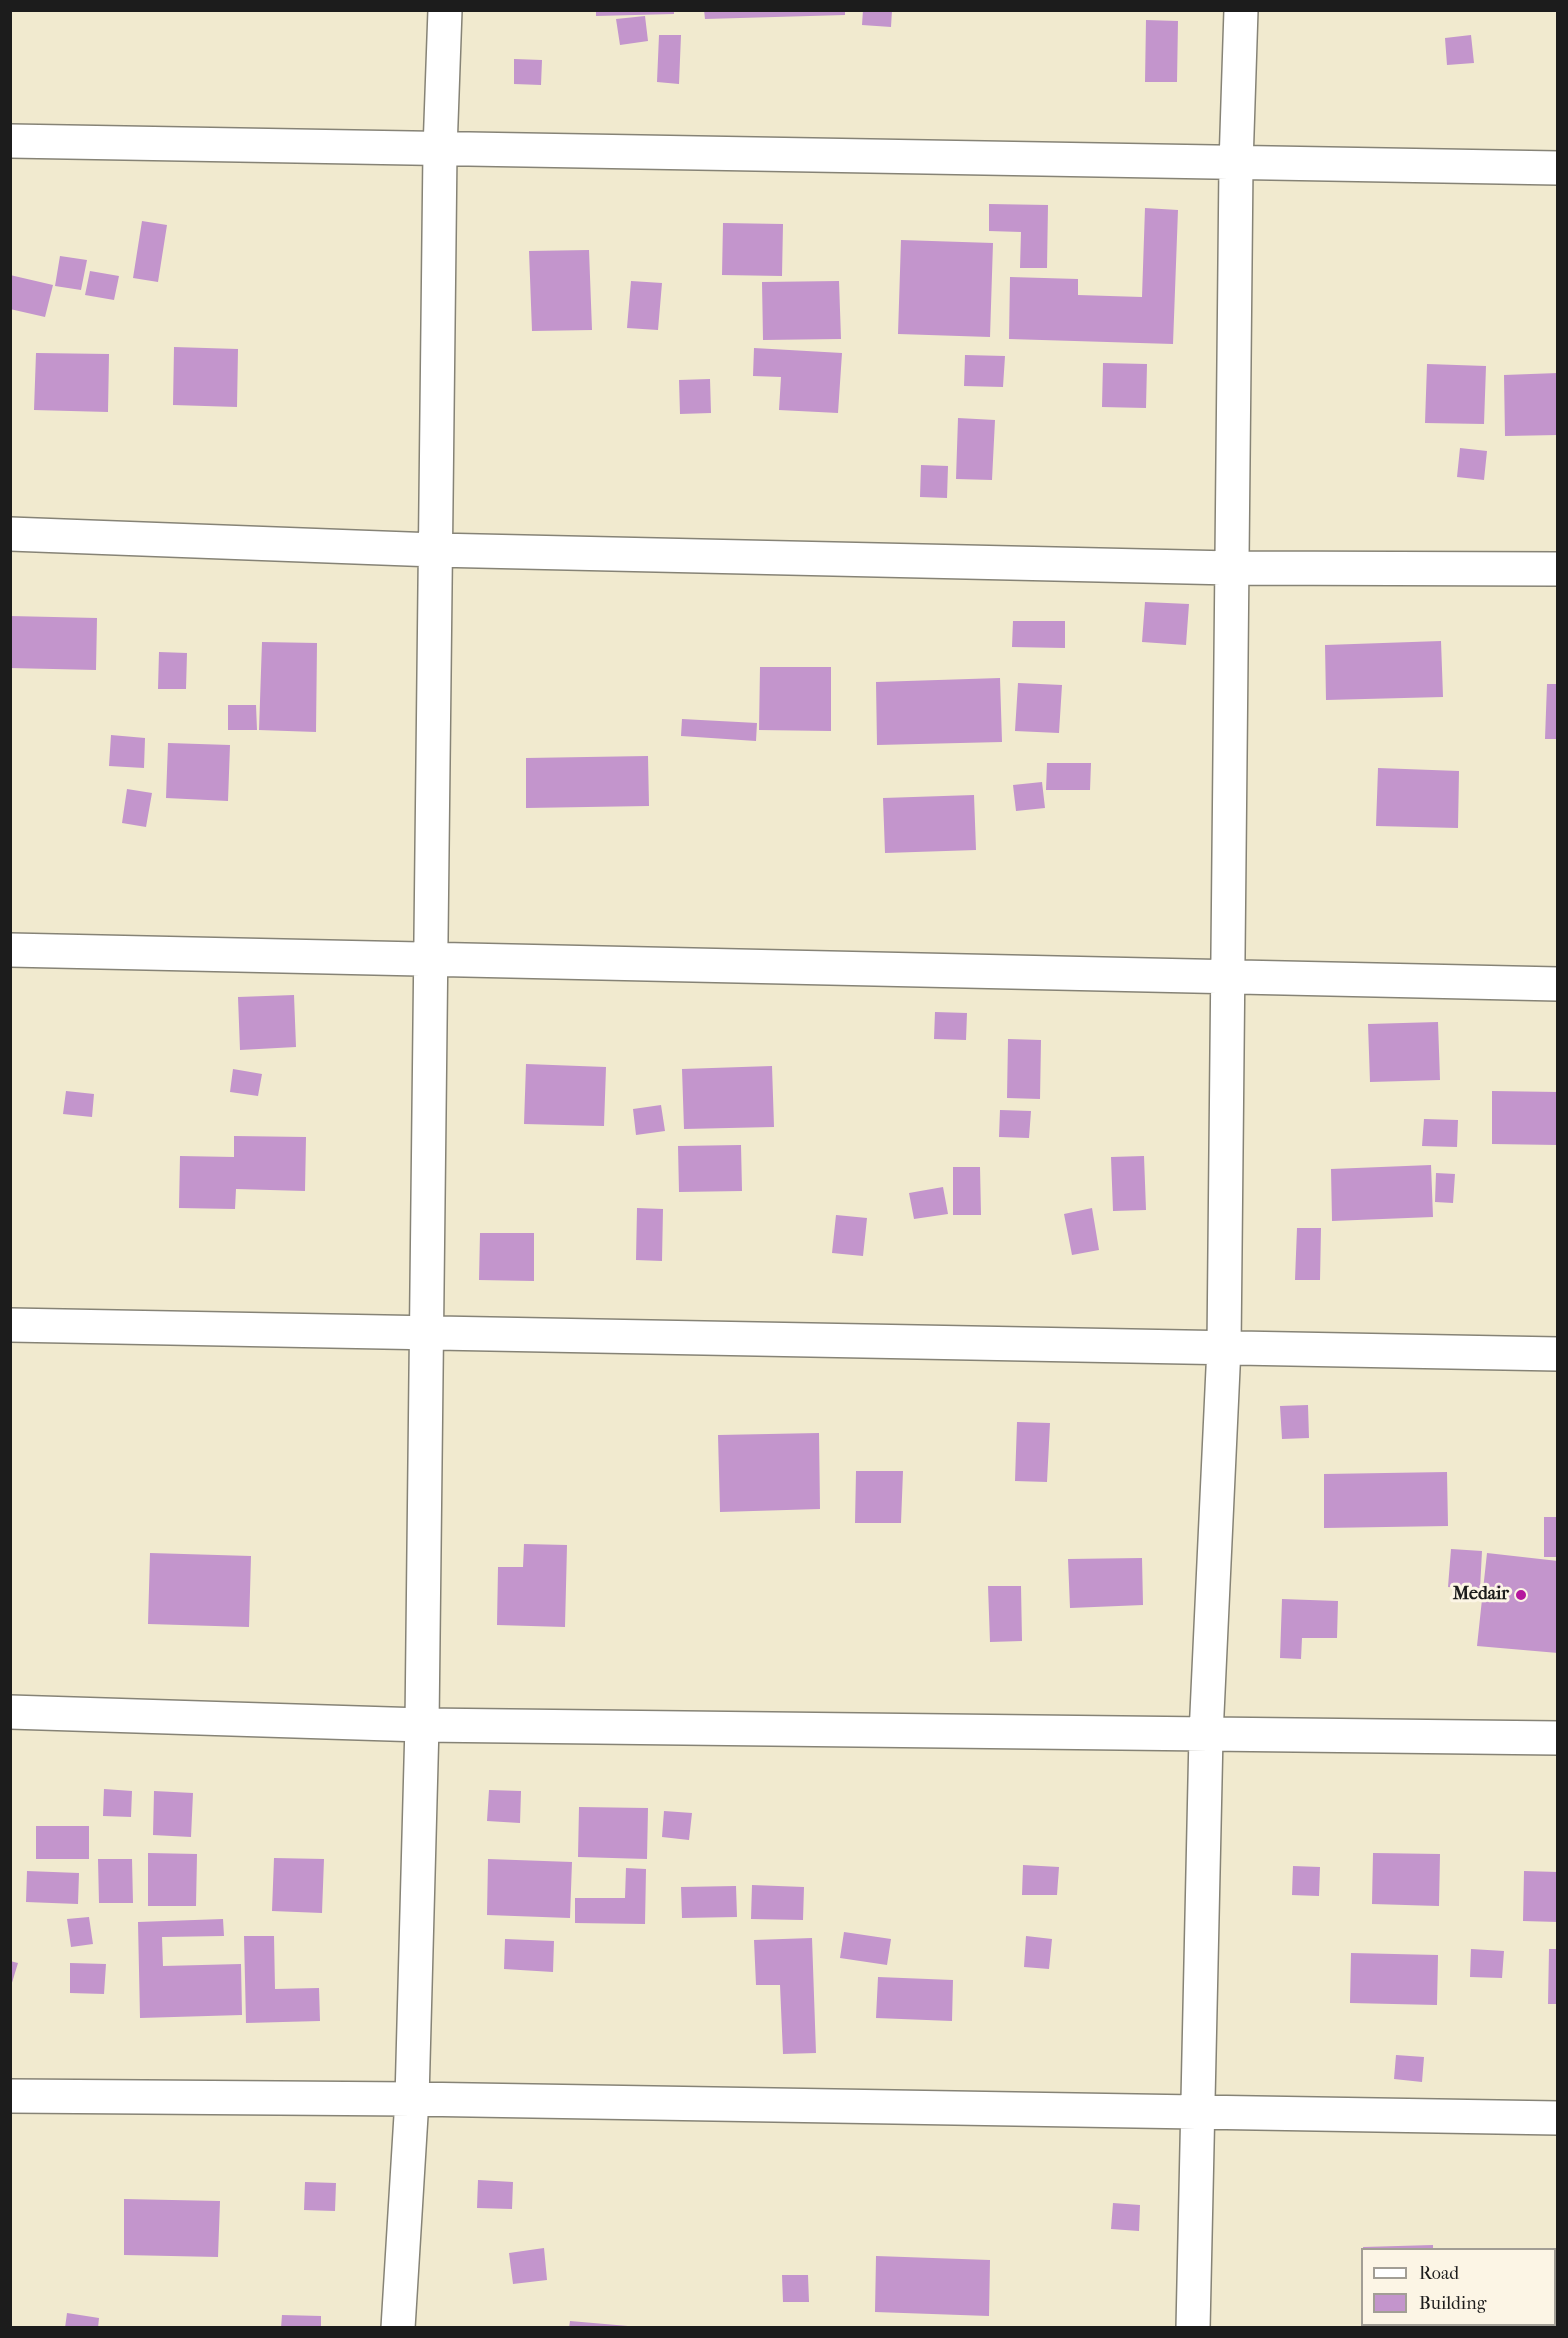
<!DOCTYPE html>
<html>
<head>
<meta charset="utf-8">
<style>
  body { margin:0 }
  #map { position:relative; width:1568px; height:2338px; overflow:hidden; background:#f1eacf; font-family:"IM FELL French Canon",serif }
  canvas { display:block }
  .frame { position:absolute; inset:0; border:12px solid #1c1c1c; pointer-events:none }
  .legend { position:absolute; left:1361px; top:2248px; width:195px; height:78px; box-sizing:border-box; background:#fcf5e5; border:2px solid #a29e95; margin:0; padding:8px 10px; list-style:none; font-size:18px; color:#1c1c1c }
  .legend li { display:flex; align-items:center; gap:12px; height:30px }
  .legend b { width:30px; border:2px solid #a29e95 }
</style>
</head>
<body>
<div id="map">
<canvas width="1568" height="2338"></canvas>
<div class="frame"></div>
<ul class="legend">
<li><b style="height:8px;background:#fff"></b>Road</li>
<li><b style="height:16px;background:#c395cc"></b>Building</li>
</ul>
</div>
<script>
const context = document.querySelector('canvas').getContext('2d');
context.lineJoin = 'round';
function fill(path, color) { context.fillStyle = color; context.fill(path, 'evenodd'); }
const poly = rows => new Path2D(rows.map(r => 'M' + r).join(''));
function strokePath(path, color, width, dash) { context.strokeStyle = color; context.lineWidth = width; context.lineCap = dash ? 'butt' : 'round'; context.setLineDash(dash || []); context.stroke(path); }
function write(font, color, halo, rows, align = 'center') {
  context.font = font + ' "IM FELL French Canon",serif'; context.lineWidth = 6; context.setLineDash([]); context.textBaseline = 'middle'; context.strokeStyle = halo; context.fillStyle = color; for (const [text, x, y, turn = 0] of rows) {
    context.save(); context.translate(x, y); context.rotate((+turn || 0) * Math.PI / 180); context.textAlign = isNaN(turn) ? turn : align; if (halo) context.strokeText(text, 0, 0); context.fillText(text, 0, 0); context.restore();
  }
}
const building = poly([
  [596,10,674,10,674,14,596,16],
  [704,10,845,10,845,15,705,19],
  [863,10,892,10,891,27,862,25],
  [645,16,648,41,620,45,616,19],
  [1146,20,1178,21,1177,82,1145,82],
  [659,35,681,35,679,84,657,82],
  [1471,35,1474,63,1447,65,1445,38],
  [514,59,542,60,541,85,514,84],
  [989,204,1048,205,1047,268,1020,268,1021,232,989,231],
  [1145,208,1178,210,1173,344,1009,339,1010,277,1078,279,1078,295,1142,297],
  [142,221,167,225,158,282,133,278],
  [723,223,783,224,782,276,722,275],
  [901,240,993,243,990,337,898,334],
  [589,250,592,330,532,331,529,251],
  [60,256,87,260,81,290,55,286],
  [90,271,119,276,114,300,85,295],
  [10,275,53,285,45,317,10,309],
  [631,281,662,283,658,330,627,328],
  [839,281,841,339,763,340,762,282],
  [174,347,238,349,237,407,173,405],
  [754,348,842,353,838,413,779,410,781,377,753,376],
  [36,353,109,354,108,412,34,410],
  [965,355,1005,356,1003,387,964,386],
  [1103,363,1147,364,1146,408,1102,407],
  [1427,364,1486,366,1484,424,1425,423],
  [1558,373,1558,435,1505,436,1504,375],
  [710,379,711,413,680,414,679,380],
  [958,418,995,420,992,480,956,479],
  [1460,448,1487,451,1484,480,1457,477],
  [921,465,948,466,947,498,920,497],
  [1145,602,1189,604,1186,645,1142,642],
  [10,616,97,618,96,670,10,668],
  [1013,621,1065,621,1065,648,1012,647],
  [1441,641,1443,697,1326,700,1325,645],
  [262,642,317,643,316,732,259,730],
  [159,652,187,653,186,689,158,689],
  [760,667,831,667,831,731,759,730],
  [1000,678,1002,742,877,745,876,682],
  [1018,683,1062,685,1059,733,1015,731],
  [1547,684,1558,684,1558,739,1545,739],
  [228,705,256,705,257,730,228,730],
  [682,719,757,723,756,741,681,736],
  [111,735,145,738,144,768,109,766],
  [168,743,230,745,228,801,166,798],
  [648,756,649,806,526,808,526,758],
  [1047,763,1091,763,1090,790,1046,790],
  [1378,768,1459,771,1458,828,1376,826],
  [1042,782,1045,808,1016,811,1013,785],
  [127,789,152,793,146,827,122,823],
  [974,795,976,850,885,853,883,798],
  [294,995,296,1047,240,1050,238,997],
  [935,1012,967,1013,966,1040,934,1039],
  [1438,1022,1440,1080,1370,1082,1368,1024],
  [1008,1039,1041,1040,1040,1099,1007,1098],
  [526,1064,606,1067,604,1126,524,1124],
  [772,1066,774,1127,684,1129,682,1069],
  [233,1069,262,1074,258,1096,230,1092],
  [66,1091,94,1094,92,1117,63,1114],
  [1492,1091,1558,1092,1558,1145,1492,1144],
  [661,1105,665,1131,636,1135,633,1109],
  [1000,1110,1031,1111,1029,1138,999,1137],
  [1424,1119,1458,1120,1457,1147,1422,1146],
  [234,1136,306,1137,305,1191,236,1189,235,1209,179,1208,180,1156,234,1157],
  [741,1145,742,1191,679,1192,678,1146],
  [1144,1156,1146,1210,1113,1211,1111,1157],
  [1431,1165,1433,1217,1332,1221,1331,1169],
  [953,1167,980,1167,981,1215,953,1215],
  [1436,1173,1455,1174,1453,1203,1435,1202],
  [943,1187,948,1214,914,1219,909,1193],
  [637,1208,663,1209,662,1261,636,1260],
  [1092,1208,1099,1250,1072,1255,1064,1214],
  [836,1215,867,1218,863,1256,832,1253],
  [1297,1228,1321,1228,1320,1280,1295,1280],
  [480,1233,534,1233,534,1281,479,1280],
  [1308,1405,1309,1438,1282,1439,1280,1406],
  [1017,1422,1050,1423,1047,1482,1015,1481],
  [819,1433,820,1509,720,1512,718,1435],
  [856,1471,903,1471,901,1523,855,1523],
  [1447,1472,1448,1526,1324,1528,1324,1474],
  [1544,1517,1558,1517,1558,1557,1544,1557],
  [524,1544,567,1545,565,1627,497,1625,498,1567,523,1567],
  [1451,1549,1482,1551,1480,1589,1448,1587],
  [150,1553,251,1556,249,1627,148,1624],
  [1487,1553,1558,1561,1558,1653,1477,1646],
  [1142,1558,1143,1605,1070,1608,1068,1559],
  [988,1586,1021,1586,1022,1641,990,1642],
  [1282,1599,1338,1601,1337,1638,1302,1638,1301,1659,1280,1658],
  [104,1789,132,1791,131,1817,103,1816],
  [489,1790,521,1791,520,1823,487,1821],
  [154,1791,193,1793,191,1837,153,1835],
  [579,1807,648,1808,647,1859,578,1857],
  [664,1811,692,1813,689,1840,662,1837],
  [36,1826,89,1826,89,1859,36,1859],
  [148,1853,197,1854,196,1906,148,1906],
  [1373,1853,1440,1854,1439,1906,1372,1904],
  [274,1858,324,1859,322,1913,272,1911],
  [98,1859,132,1859,133,1903,99,1903],
  [488,1859,572,1862,570,1918,487,1915],
  [1023,1865,1059,1867,1057,1895,1022,1895],
  [1293,1866,1320,1867,1319,1896,1292,1895],
  [626,1868,646,1869,645,1924,575,1923,575,1898,625,1898],
  [27,1871,79,1873,78,1904,26,1902],
  [1524,1871,1558,1872,1558,1922,1523,1921],
  [752,1885,804,1887,803,1920,751,1919],
  [736,1886,737,1917,682,1918,681,1887],
  [89,1917,93,1944,71,1947,67,1919],
  [223,1919,224,1936,162,1937,163,1966,241,1964,242,2015,140,2018,138,1922],
  [844,1932,891,1939,887,1965,840,1958],
  [244,1936,274,1936,275,1989,319,1988,320,2021,246,2023],
  [1026,1936,1052,1939,1049,1969,1024,1967],
  [812,1938,816,2053,783,2054,780,1985,756,1985,754,1940],
  [505,1939,554,1941,553,1972,504,1969],
  [1471,1949,1504,1951,1502,1978,1470,1977],
  [1549,1949,1558,1949,1558,2004,1548,2004],
  [1351,1953,1438,1955,1437,2005,1350,2003],
  [10,1961,18,1963,11,1986,10,1986],
  [70,1963,106,1964,104,1994,70,1993],
  [878,1977,953,1980,952,2021,876,2018],
  [1396,2055,1424,2057,1422,2082,1394,2079],
  [478,2180,513,2182,512,2209,477,2208],
  [305,2182,336,2183,335,2211,304,2210],
  [124,2199,220,2201,218,2257,124,2255],
  [1113,2203,1140,2205,1139,2231,1111,2229],
  [1433,2245,1433,2250,1363,2250,1363,2247],
  [544,2248,547,2280,513,2284,509,2253],
  [876,2256,990,2260,989,2316,875,2312],
  [1554,2267,1558,2267,1558,2321,1554,2321],
  [782,2275,808,2275,809,2302,783,2302],
  [67,2313,99,2318,98,2328,65,2328],
  [282,2315,321,2316,321,2328,281,2328],
  [570,2321,628,2326,627,2328,569,2328]
]);
const minor = poly([
  [10,141,1558,168],
  [10,534,435,550,1232,568,1558,569],
  [10,950,1558,984],
  [10,1325,1558,1354],
  [10,1712,422,1725,1558,1738],
  [10,2096,412,2099,1558,2118],
  [398,2328,412,2099,422,1725,440,150,445,10],
  [1193,2328,1206,1735,1224,1347,1236,164,1241,10]
]);
const markers = [
  [1521,1595,6,"#b5179e"]
];
const poiNames = [
  ["Medair",1509,1595]
];
fill(building, '#c395cc');
strokePath(minor, '#868376', 36);
strokePath(minor, '#fff', 33);
for (const [x, y, r, color] of markers) { const dot = new Path2D(); dot.arc(x, y, r, 0, 2 * Math.PI); context.fillStyle = color; context.fill(dot); strokePath(dot, '#fcf5e5', 2); }
write('bold 18px', '#1c1c1c', '#fcf5e5', poiNames, 'right');
</script>
</body>
</html>
